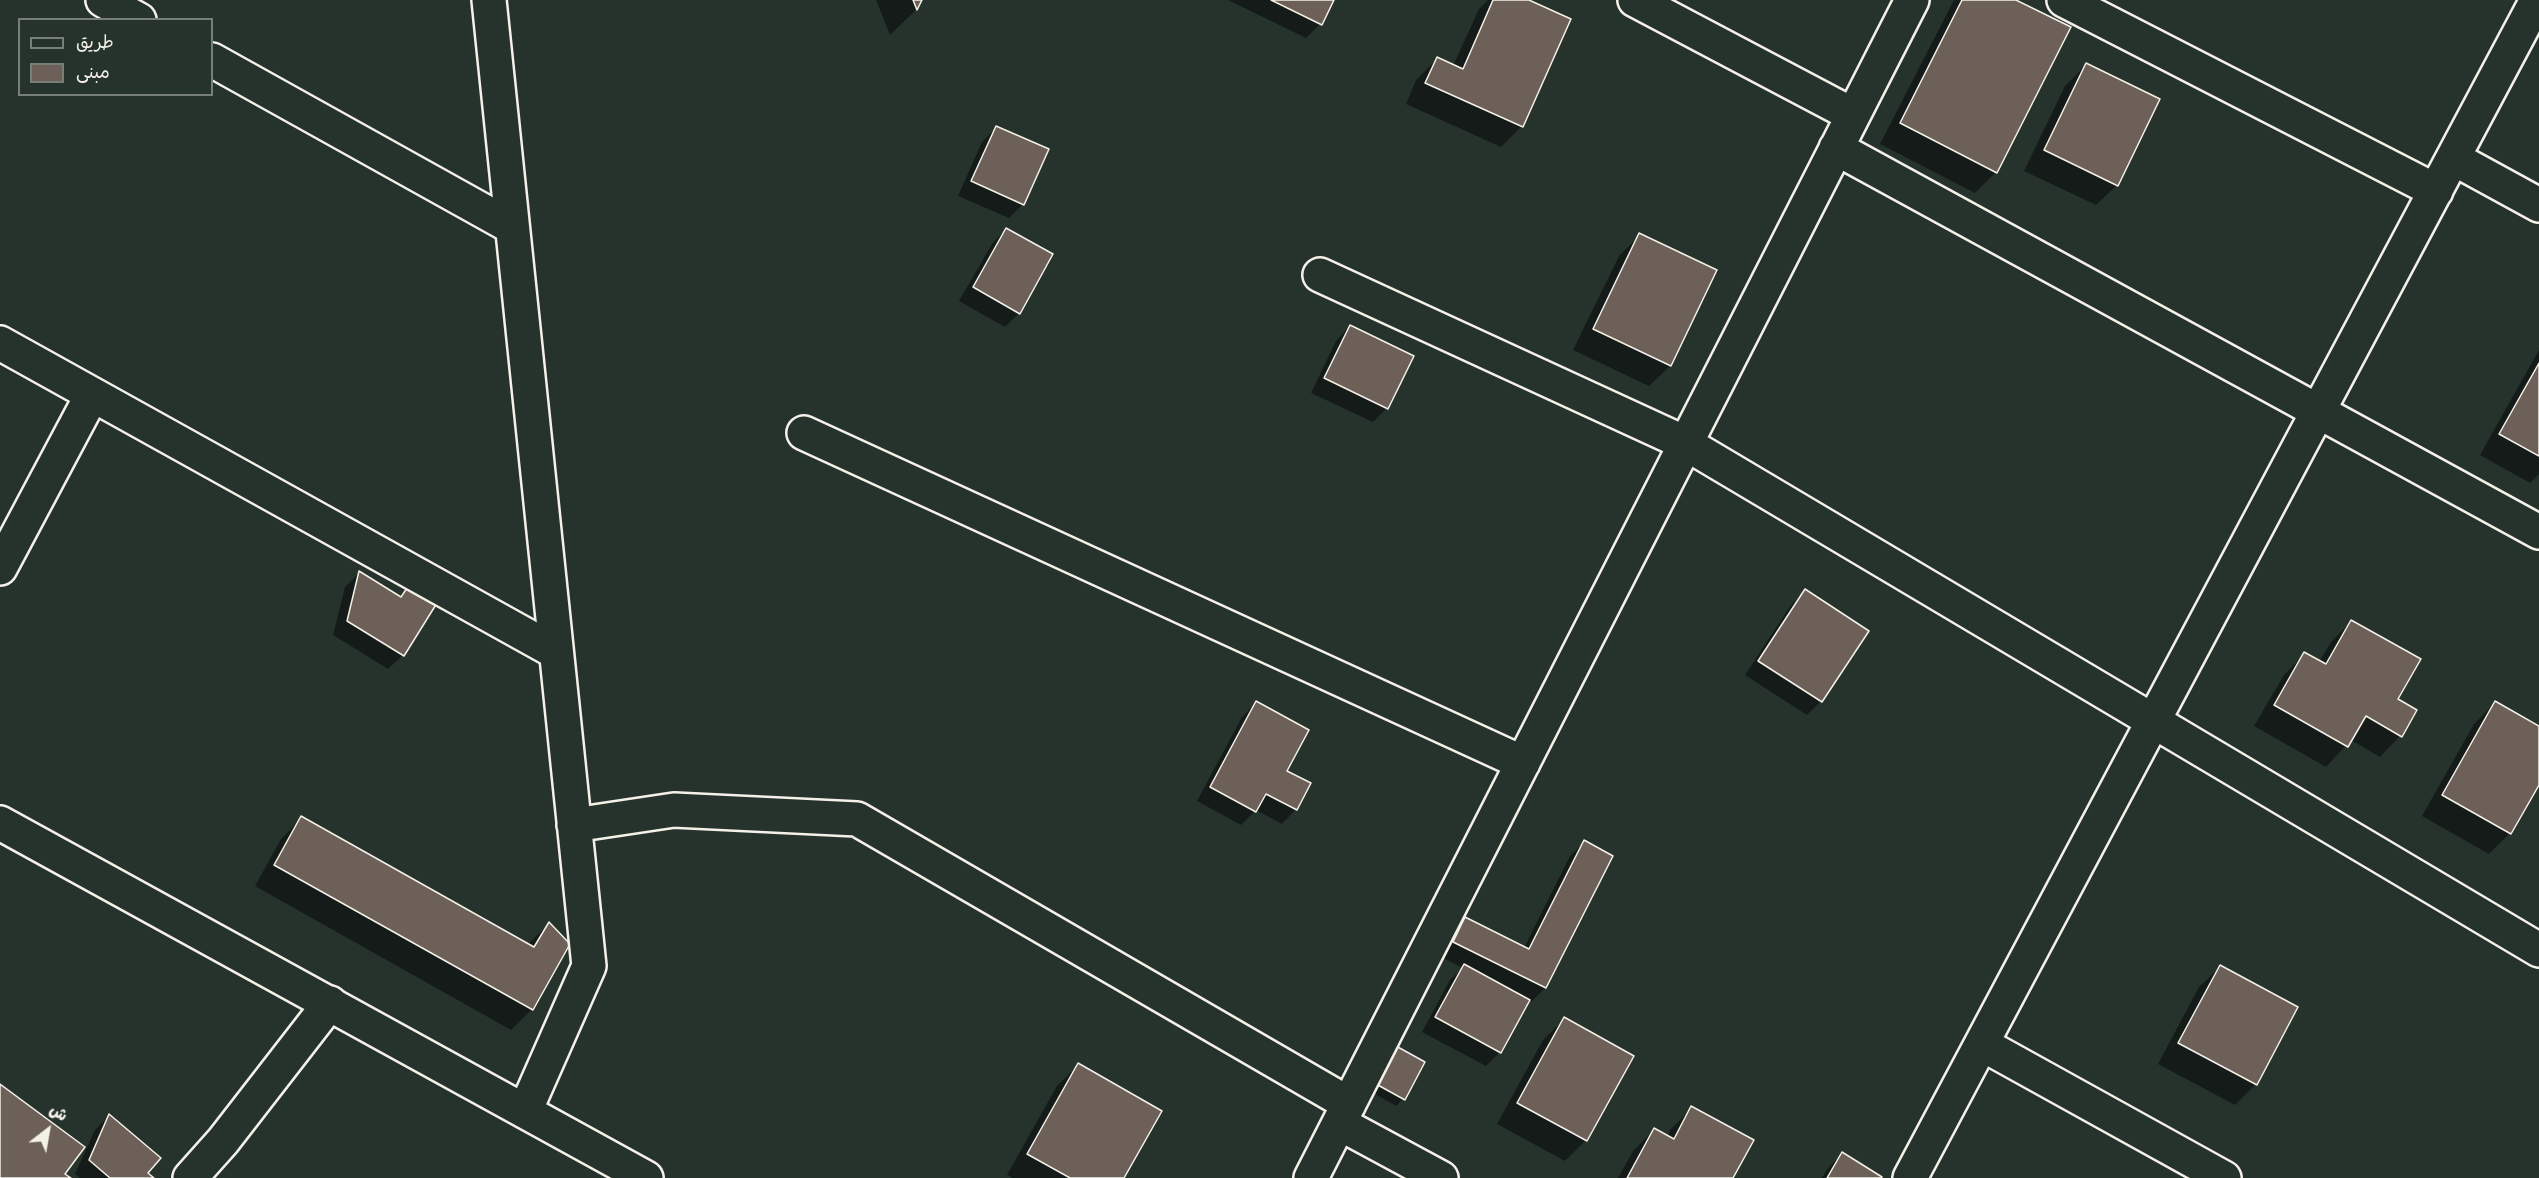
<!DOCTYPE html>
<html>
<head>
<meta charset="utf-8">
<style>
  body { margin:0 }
  #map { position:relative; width:2539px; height:1178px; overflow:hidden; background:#26332d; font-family:Dekko,"Playpen Sans Arabic",sans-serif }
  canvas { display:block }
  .legend { position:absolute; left:18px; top:18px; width:195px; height:78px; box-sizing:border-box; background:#26332d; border:2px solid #787f78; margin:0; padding:8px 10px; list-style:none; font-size:18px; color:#f4f1e8 }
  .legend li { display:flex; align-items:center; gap:12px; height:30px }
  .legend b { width:30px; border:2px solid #787f78 }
  .north { position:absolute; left:18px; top:1100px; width:60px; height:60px; -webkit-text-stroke:4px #26332d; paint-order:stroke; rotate:31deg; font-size:16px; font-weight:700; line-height:24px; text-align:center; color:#f4f1e8 }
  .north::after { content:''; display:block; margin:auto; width:21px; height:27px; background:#f4f1e8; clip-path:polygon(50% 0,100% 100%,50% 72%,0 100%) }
</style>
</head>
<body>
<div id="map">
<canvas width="2539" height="1178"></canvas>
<ul class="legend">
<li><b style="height:8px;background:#26332d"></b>طريق</li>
<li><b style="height:16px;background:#6c6058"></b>مبنى</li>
</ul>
<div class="north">ش</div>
</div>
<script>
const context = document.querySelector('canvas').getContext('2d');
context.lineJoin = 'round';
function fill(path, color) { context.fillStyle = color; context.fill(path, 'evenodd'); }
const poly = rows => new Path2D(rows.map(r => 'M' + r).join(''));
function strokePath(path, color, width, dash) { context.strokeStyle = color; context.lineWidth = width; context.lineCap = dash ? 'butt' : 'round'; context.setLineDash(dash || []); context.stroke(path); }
const shadow = poly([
  [876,0,921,0,916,10,890,35],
  [1228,0,1332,0,1320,24,1306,38],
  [1488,0,1525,0,1522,126,1501,147,1406,104,1416,80,1437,59,1453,66,1479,9],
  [1954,0,2013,0,1996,172,1975,193,1880,144],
  [2086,65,2117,185,2096,205,2024,171,2065,86],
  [996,128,1023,204,1009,218,958,196,982,142],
  [1006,229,1019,313,1005,327,959,301,992,244],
  [1640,235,1715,271,1670,366,1649,386,1573,350,1619,256],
  [1350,326,1387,408,1373,422,1311,393,1336,341],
  [2539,350,2539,474,2530,483,2480,455],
  [359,573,398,598,409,587,403,655,388,669,333,635,345,587],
  [1805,591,1821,701,1807,715,1745,675,1791,605],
  [2352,621,2396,700,2400,736,2380,757,2351,740,2326,767,2254,726,2284,675,2305,654,2319,662,2331,642],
  [1256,703,1285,771,1296,809,1282,824,1256,810,1241,825,1197,801,1242,717],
  [2495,703,2539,728,2539,782,2510,833,2489,854,2422,816,2474,724],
  [302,818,527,945,549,924,532,1009,511,1030,255,886,281,839],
  [1584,842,1545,988,1531,1002,1528,1000,1500,1052,1486,1066,1422,1032,1450,980,1463,968,1439,956,1451,933,1465,918,1524,948,1570,856],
  [2220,967,2256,1084,2235,1105,2158,1064,2199,987],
  [1564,1019,1586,1140,1565,1161,1497,1124,1543,1040],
  [1389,1055,1423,1062,1403,1099,1396,1106,1370,1091],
  [1078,1065,1123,1178,1013,1178,1007,1175,1057,1086],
  [1692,1108,1731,1178,1618,1178,1633,1151,1654,1130,1667,1137,1671,1129],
  [109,1116,146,1173,151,1178,80,1178,75,1174,95,1130],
  [1842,1154,1880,1178,1822,1178,1828,1168]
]);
const building = poly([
  [913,0,922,0,917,10,913,0],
  [1271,0,1334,0,1322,25,1271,0],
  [1493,0,1529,0,1571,19,1523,127,1425,83,1437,57,1463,69,1493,0],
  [1962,0,2016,0,2071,27,1997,173,1900,123,1962,0],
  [2086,63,2160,99,2118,186,2044,150,2086,63],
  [996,126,1049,149,1024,205,971,181,996,126],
  [1006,228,1053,254,1020,314,973,287,1006,228],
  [1639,233,1717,270,1671,366,1593,329,1639,233],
  [1350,325,1414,356,1388,409,1324,378,1350,325],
  [2539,363,2539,456,2499,434,2539,363],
  [359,571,401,597,409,585,437,603,404,656,347,621,359,571],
  [1805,589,1869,631,1822,702,1758,661,1805,589],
  [2351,620,2421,659,2398,699,2417,710,2402,737,2366,716,2348,747,2274,705,2304,652,2326,664,2351,620],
  [1256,701,1309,730,1287,771,1311,783,1297,810,1266,794,1256,812,1210,787,1256,701],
  [2495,701,2539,726,2539,785,2511,834,2442,795,2495,701],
  [301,816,534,947,549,922,570,944,533,1010,274,865,301,816],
  [1584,840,1613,856,1546,988,1453,942,1465,917,1529,949,1584,840],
  [1464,964,1530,1000,1501,1053,1435,1017,1464,964],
  [2220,965,2298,1007,2257,1085,2178,1043,2220,965],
  [1564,1017,1634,1056,1587,1141,1517,1103,1564,1017],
  [1396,1046,1425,1062,1405,1100,1376,1084,1396,1046],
  [1078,1063,1162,1111,1124,1178,1070,1178,1027,1154,1078,1063],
  [0,1084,85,1147,65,1174,71,1178,0,1178,0,1084],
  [1691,1106,1754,1140,1733,1178,1627,1178,1654,1128,1674,1139,1691,1106],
  [109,1114,161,1158,148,1173,154,1178,110,1178,89,1160,109,1114],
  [1842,1152,1882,1177,1881,1178,1827,1178,1842,1152]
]);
const street = poly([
  [103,0,139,20],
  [489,0,589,966,525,1111],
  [1635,0,1853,115],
  [2064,0,2436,191],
  [212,60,512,227],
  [1836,148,2539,532],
  [2453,158,2539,205],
  [1320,275,1685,443,2539,950],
  [0,343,556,652],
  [804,433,1523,763],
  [0,568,92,395],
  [574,825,674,810,857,819,1349,1104],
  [1982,1044,2224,1178],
  [1339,1123,1441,1178],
  [190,1178,223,1141,330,1003],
  [1311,1178,1912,0],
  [1910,1178,2537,0]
]);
const secondary = poly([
  [0,823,646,1178]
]);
fill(shadow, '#0007');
fill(building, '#6c6058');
strokePath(building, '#f4f1e8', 1.5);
strokePath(street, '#f4f1e8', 38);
strokePath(secondary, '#f4f1e8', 38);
strokePath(street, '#26332d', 33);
strokePath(secondary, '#26332d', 33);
</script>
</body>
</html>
